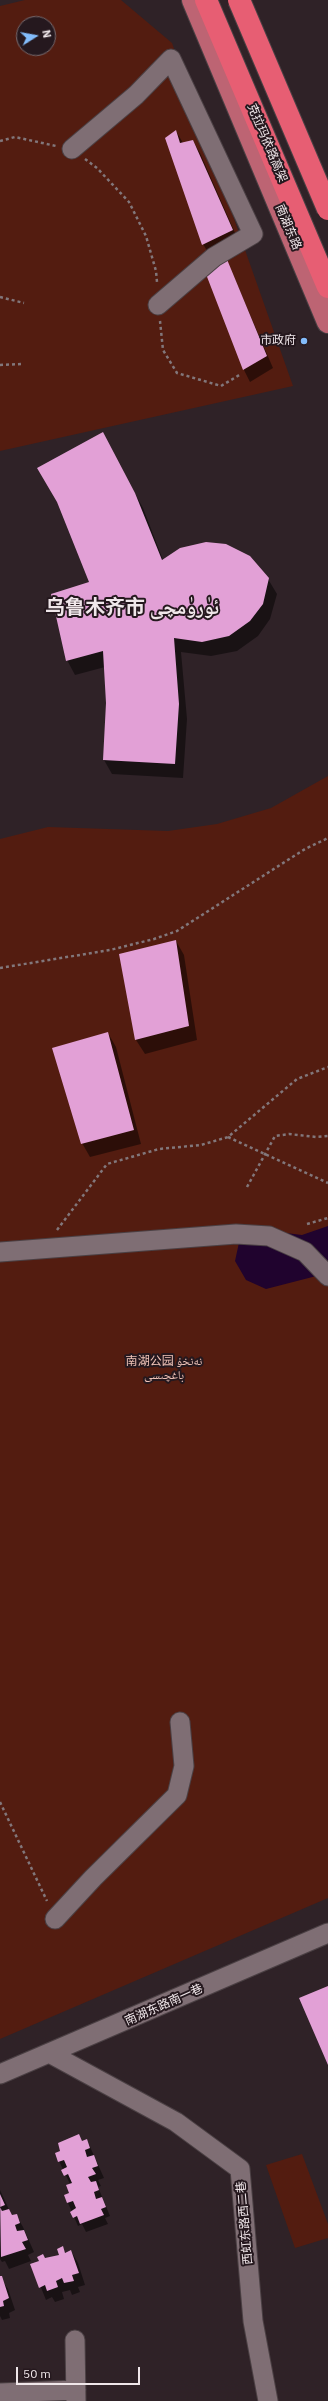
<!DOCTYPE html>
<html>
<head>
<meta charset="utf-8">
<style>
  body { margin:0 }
  #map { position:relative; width:328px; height:2401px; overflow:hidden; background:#2f2227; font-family:"IBM Plex Sans",sans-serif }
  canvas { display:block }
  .north { position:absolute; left:16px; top:16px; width:40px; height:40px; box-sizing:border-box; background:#25181e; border:1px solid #766b70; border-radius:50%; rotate:79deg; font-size:11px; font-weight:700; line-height:16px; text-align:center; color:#f0e7ea }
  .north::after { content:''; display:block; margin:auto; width:14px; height:18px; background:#83bcfb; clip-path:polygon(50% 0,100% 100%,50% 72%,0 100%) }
  .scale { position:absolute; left:16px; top:2367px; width:124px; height:18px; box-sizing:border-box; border:2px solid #f0e7ea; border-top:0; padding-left:5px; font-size:12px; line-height:14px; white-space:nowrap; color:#f0e7ea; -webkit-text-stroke:3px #25181e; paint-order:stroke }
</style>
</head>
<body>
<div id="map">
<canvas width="328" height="2401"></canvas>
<div class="north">N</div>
<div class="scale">50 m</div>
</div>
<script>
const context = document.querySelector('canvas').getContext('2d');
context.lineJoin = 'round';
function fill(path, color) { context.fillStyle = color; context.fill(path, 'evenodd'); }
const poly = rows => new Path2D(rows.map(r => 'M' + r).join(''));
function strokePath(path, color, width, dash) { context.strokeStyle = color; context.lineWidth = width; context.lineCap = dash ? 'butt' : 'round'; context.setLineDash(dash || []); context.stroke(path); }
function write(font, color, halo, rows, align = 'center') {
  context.font = font + ' "IBM Plex Sans","Noto Naskh Arabic","Noto Sans SC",sans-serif'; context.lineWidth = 4; context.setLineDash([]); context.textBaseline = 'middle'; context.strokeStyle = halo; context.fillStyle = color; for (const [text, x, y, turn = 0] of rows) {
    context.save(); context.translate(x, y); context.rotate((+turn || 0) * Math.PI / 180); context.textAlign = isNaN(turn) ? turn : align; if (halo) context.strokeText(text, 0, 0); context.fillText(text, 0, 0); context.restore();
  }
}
const green = poly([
  [25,0,121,0,172,43,293,386,0,451,0,6],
  [24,24,48,24,48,48,24,48],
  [328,776,328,1898,0,2039,0,839,48,827,168,831,217,824,271,808],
  [302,2154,328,2224,328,2238,295,2248,266,2165]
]);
const water = poly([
  [328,1226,328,1273,266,1289,246,1280,235,1261,240,1238,262,1230,302,1235]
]);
const shadow = poly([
  [176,131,183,143,193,141,200,153,239,242,210,256,203,244],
  [226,259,273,368,250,382,244,370,206,270],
  [110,448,143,508,163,560,268,579,277,594,270,619,258,636,237,651,211,656,181,652,187,719,183,778,112,774,104,760,107,703,105,667,75,675,67,660,91,582],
  [176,941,184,955,197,1040,145,1054,136,1040],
  [108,1033,116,1047,141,1144,90,1157,82,1143],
  [87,2140,104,2178,98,2180,101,2186,98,2187,110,2216,105,2218,108,2224,86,2232,82,2224,78,2226,68,2203,70,2184,59,2161],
  [0,2190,12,2216,16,2215,23,2227,34,2252,28,2255,31,2261,9,2269,5,2261,2,2262,0,2259],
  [62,2248,65,2253,71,2251,78,2263,85,2285,78,2287,80,2292,72,2295,70,2290,62,2292,64,2299,55,2302,52,2297,46,2300,32,2265,60,2256],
  [0,2277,8,2289,15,2310,9,2313,10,2318,2,2320,0,2316]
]);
const building = poly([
  [176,130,180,143,193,140,233,230,202,245,165,138],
  [226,257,267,356,243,370,204,269],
  [103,432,135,493,162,560,180,548,206,542,226,544,250,556,269,578,263,604,250,621,229,636,202,642,174,638,179,704,175,764,103,760,106,703,103,651,66,661,51,594,89,582,57,502,37,468],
  [176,940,189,1026,135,1040,119,954],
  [108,1032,134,1130,81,1144,52,1048],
  [328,1986,328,2065,299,1998],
  [79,2134,82,2141,87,2139,90,2148,85,2150,87,2157,94,2155,98,2166,92,2168,96,2174,88,2177,91,2182,96,2181,99,2190,94,2192,96,2199,102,2197,106,2207,101,2209,104,2215,80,2224,77,2216,73,2218,70,2212,76,2208,73,2201,67,2203,64,2195,69,2193,66,2185,72,2183,68,2174,64,2176,61,2170,67,2167,64,2160,58,2162,55,2153,60,2151,58,2143],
  [0,2194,5,2205,0,2207,2,2211,9,2209,12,2215,17,2214,20,2223,15,2225,17,2231,24,2230,28,2240,22,2242,26,2249,1,2257],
  [63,2246,65,2253,71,2250,79,2273,72,2275,74,2281,64,2283,62,2278,56,2281,58,2287,47,2291,45,2285,39,2288,30,2264,39,2261,37,2257,43,2254,45,2258,59,2255,57,2249],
  [0,2276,2,2276,9,2298,3,2301,4,2306,0,2307]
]);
const path = poly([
  [0,141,15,137,56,146],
  [85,159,97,168,129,202,146,236,156,271,157,282],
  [0,297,24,303],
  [160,321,163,350,177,373,221,386,241,374],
  [0,365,22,364],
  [0,968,110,950,154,939,177,931,305,849,328,838],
  [228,1137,328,1183],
  [247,1187,275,1136,289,1134,316,1137,328,1136],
  [307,1224,328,1218],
  [57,1230,107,1164,159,1149,201,1145,228,1137,297,1079,328,1067],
  [0,1802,47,1901]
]);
const minor = poly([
  [72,149,136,95,171,59,253,234,214,257,158,305],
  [0,1252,236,1234,269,1236,305,1252,328,1276],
  [55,1919,93,1878,177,1795,184,1766,180,1722],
  [51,2054,176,2122,240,2169,253,2321,268,2401],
  [0,2074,328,1933],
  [75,2340,76,2401],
  [0,2393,76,2390]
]);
const major = poly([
  [193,0,328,322]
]);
const highway = poly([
  [206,0,328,287]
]);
const highwayBridge = poly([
  [239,0,328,209]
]);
const markers = [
  [304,341,4,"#83bcfb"]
];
const streetNames = [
  ["克拉玛依路高架",267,143,67],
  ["南湖东路",288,227,67],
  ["南湖东路南一巷",164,2005,-24],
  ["西虹东路西二巷",245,2223,-95]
];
const poiNames = [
  ["市政府",296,341]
];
const parkNames = [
  ["南湖公园 نەنخۇ",164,1362],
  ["باغچىسى",164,1376]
];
const townNames = [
  ["乌鲁木齐市 ئۈرۈمچى",132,608]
];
fill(green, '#531c10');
fill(water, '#20032e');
fill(shadow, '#0007');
fill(building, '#e2a0d6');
strokePath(minor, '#4b4044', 21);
strokePath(major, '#4b4044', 24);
strokePath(highway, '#4b4044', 24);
strokePath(path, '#82777b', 2.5, [3, 3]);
strokePath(minor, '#7f6e74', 19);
strokePath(major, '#bd6473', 22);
strokePath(highway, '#e75e73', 22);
strokePath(highwayBridge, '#4b4044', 24, []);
strokePath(highwayBridge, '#e75e73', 22);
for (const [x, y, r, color] of markers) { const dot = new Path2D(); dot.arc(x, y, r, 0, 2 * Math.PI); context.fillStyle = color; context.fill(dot); strokePath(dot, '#25181e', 1.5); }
write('12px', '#f0e7ea', '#25181e', streetNames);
write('12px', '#f0e7ea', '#25181e', poiNames, 'right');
write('12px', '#f0c3b8', '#25181e', parkNames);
write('bold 20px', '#f0e7ea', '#25181e', townNames);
</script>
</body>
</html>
